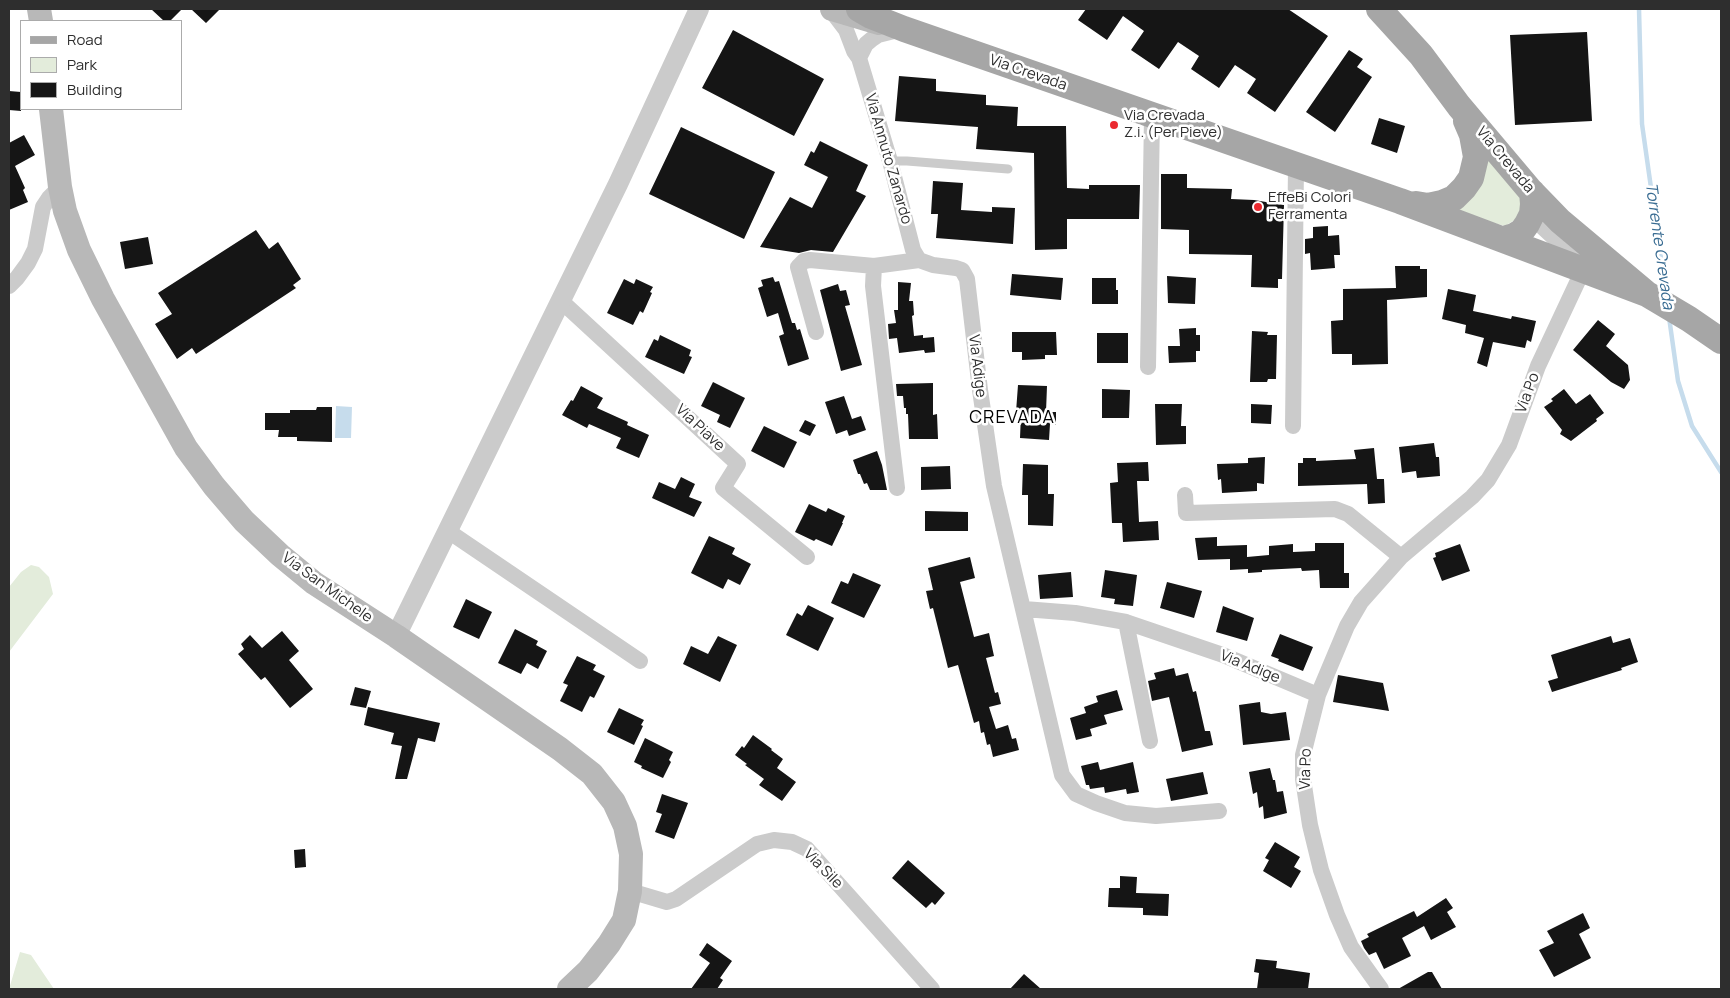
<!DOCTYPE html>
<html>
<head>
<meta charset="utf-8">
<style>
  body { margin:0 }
  #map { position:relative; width:1730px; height:998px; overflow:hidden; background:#fff; font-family:Manrope,sans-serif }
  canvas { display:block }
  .frame { position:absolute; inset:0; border:10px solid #2e2e2e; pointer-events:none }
  .legend { position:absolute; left:20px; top:20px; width:162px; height:90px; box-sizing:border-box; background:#fff; border:1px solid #ababab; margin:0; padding:6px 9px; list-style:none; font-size:15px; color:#2e2e2e }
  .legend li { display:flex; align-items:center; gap:10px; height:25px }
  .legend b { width:25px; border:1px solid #ababab }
</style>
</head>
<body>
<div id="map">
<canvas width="1730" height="998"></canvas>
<div class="frame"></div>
<ul class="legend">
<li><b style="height:6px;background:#a6a6a6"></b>Road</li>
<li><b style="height:14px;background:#e3ecdb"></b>Park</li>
<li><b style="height:14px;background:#151515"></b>Building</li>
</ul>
</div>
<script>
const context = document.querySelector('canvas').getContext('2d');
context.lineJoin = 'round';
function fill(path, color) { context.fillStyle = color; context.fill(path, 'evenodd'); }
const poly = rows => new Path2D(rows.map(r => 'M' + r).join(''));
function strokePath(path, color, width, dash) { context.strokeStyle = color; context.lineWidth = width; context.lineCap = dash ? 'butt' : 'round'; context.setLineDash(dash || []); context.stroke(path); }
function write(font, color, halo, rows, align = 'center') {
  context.font = font + ' Manrope,sans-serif'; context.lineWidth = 5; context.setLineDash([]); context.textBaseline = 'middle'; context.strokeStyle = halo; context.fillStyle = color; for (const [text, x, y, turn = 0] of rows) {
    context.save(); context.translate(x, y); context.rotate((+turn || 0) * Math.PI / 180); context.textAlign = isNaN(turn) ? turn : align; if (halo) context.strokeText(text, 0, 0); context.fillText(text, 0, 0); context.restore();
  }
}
const green = poly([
  [1486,154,1521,190,1521,216,1505,226,1450,211],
  [31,565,39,567,49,577,53,594,9,652,9,587,21,572],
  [20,952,31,955,54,989,9,989]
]);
const water = poly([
  [336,406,352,407,351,438,335,438]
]);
const stream = poly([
  [1639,9,1642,124,1666,294],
  [1669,317,1678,381,1692,426,1721,472]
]);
const building = poly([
  [151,9,182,9,170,21,164,21],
  [191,9,220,9,206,23],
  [1086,9,1288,9,1328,36,1275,112,1247,93,1256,79,1235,65,1219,88,1191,69,1199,56,1178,42,1159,69,1131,50,1144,31,1123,16,1107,40,1078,20],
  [733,30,824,79,794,136,702,88],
  [1587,32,1592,121,1515,125,1510,35],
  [1349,50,1363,59,1357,67,1372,77,1335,132,1306,112],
  [899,76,936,79,936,91,986,95,986,105,1018,107,1017,126,1066,126,1067,188,1089,189,1089,185,1140,185,1139,219,1067,219,1067,249,1035,250,1034,153,976,149,978,127,895,121],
  [9,91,21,92,21,111,9,110],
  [1379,118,1405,126,1397,153,1371,144],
  [681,127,775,172,744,239,649,194],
  [24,135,35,155,15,166,25,188,23,190,28,202,9,210,9,143],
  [820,141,868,165,856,191,866,196,833,252,811,250,799,253,760,247,790,197,812,208,828,177,804,165,811,151,814,153],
  [1161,174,1187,174,1187,188,1232,189,1231,199,1254,200,1284,205,1282,279,1278,279,1278,288,1251,287,1252,255,1189,254,1189,230,1161,229],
  [933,181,963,183,961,210,992,212,992,207,1015,208,1013,244,936,238,938,214,931,214],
  [1328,226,1328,236,1339,235,1340,255,1334,255,1335,268,1311,270,1310,253,1305,254,1305,239,1313,238,1313,227],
  [256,230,269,249,278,242,301,279,293,285,296,288,196,354,192,348,177,359,155,324,172,314,158,293],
  [148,237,153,264,125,269,120,242],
  [1395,266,1420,266,1420,269,1427,269,1427,297,1387,300,1388,364,1352,365,1352,354,1332,354,1331,321,1343,320,1343,289,1396,288],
  [1012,274,1063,278,1061,300,1010,295],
  [1167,276,1196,278,1195,304,1168,303],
  [773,277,775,282,779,281,792,323,795,323,797,330,800,329,809,359,788,366,779,336,784,334,778,313,767,317,758,288,763,286,761,280],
  [1092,278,1116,278,1116,290,1118,290,1118,304,1092,304],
  [624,279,634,284,636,279,653,287,650,292,652,293,643,313,640,311,633,325,607,313],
  [898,282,911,283,909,301,913,301,914,315,912,316,914,336,923,335,923,338,934,337,935,352,925,353,924,350,899,353,897,338,889,339,888,324,896,323,894,310,898,310],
  [838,284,840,291,846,290,850,305,845,306,862,365,841,371,820,290],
  [1448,289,1476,295,1473,311,1511,319,1512,316,1536,321,1531,342,1527,340,1525,348,1493,342,1487,367,1477,363,1484,338,1465,333,1466,325,1442,319],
  [1598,320,1615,334,1606,346,1628,365,1630,380,1624,389,1611,382,1573,350],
  [1196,328,1196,335,1200,335,1200,351,1196,351,1196,362,1169,363,1168,346,1180,346,1179,329],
  [1252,331,1268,332,1267,335,1277,335,1276,379,1268,379,1267,382,1250,382],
  [1012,332,1056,332,1057,355,1045,355,1045,359,1022,360,1022,352,1012,352],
  [1097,333,1128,333,1128,363,1097,363],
  [660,335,691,350,689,356,692,357,684,374,645,357,654,339,658,341],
  [713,382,745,398,730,428,717,422,720,415,701,406],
  [933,383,933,415,937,414,938,439,909,439,908,414,906,414,906,408,904,408,903,396,897,396,896,384],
  [1018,385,1047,386,1046,412,1056,412,1056,425,1050,424,1049,440,1020,438,1021,413,1016,412],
  [581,386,603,398,597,408,628,422,627,425,649,435,639,458,616,448,621,438,589,424,587,428,562,415,571,400,573,401],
  [1102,389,1130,390,1129,418,1102,418],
  [1564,389,1576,404,1590,394,1604,413,1596,419,1597,421,1571,441,1560,434,1562,430,1544,407,1553,401,1551,399],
  [844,396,852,419,861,416,866,430,849,436,847,430,836,434,825,402],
  [1155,404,1182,404,1181,426,1186,426,1186,444,1156,445],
  [1251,404,1272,405,1271,424,1251,423],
  [317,407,332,407,332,442,297,441,297,437,278,437,279,430,265,430,265,413,290,413,290,410,316,410],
  [805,420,816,425,810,436,799,431],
  [764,426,797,442,784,468,751,451],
  [1434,443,1436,457,1439,457,1440,476,1417,478,1416,471,1402,473,1399,447],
  [1374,448,1377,479,1384,479,1385,503,1368,504,1367,484,1298,486,1298,463,1303,463,1303,458,1316,458,1316,461,1356,459,1354,450],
  [877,451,882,465,887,490,870,490,867,483,864,484,860,474,858,474,853,460],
  [1265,457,1264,484,1257,483,1257,491,1222,493,1221,479,1218,480,1217,464,1248,463,1248,458],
  [1148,462,1149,481,1137,481,1139,522,1158,521,1159,540,1123,542,1122,523,1112,523,1110,483,1118,482,1117,463],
  [1023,464,1048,465,1048,494,1054,494,1053,526,1028,525,1028,495,1022,495],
  [950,466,951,489,921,490,921,467],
  [681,477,695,484,689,497,702,502,694,517,652,498,659,482,675,489],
  [809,504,826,512,828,508,845,516,842,523,843,523,832,546,816,539,814,541,795,532],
  [925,511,968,512,968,531,925,531],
  [709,536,735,548,732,554,751,564,740,585,728,579,723,589,691,573],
  [1217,537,1217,546,1247,545,1247,557,1269,555,1269,546,1293,544,1293,552,1315,551,1315,543,1344,543,1344,573,1349,573,1349,588,1320,588,1319,570,1302,571,1301,568,1262,570,1262,572,1248,573,1248,569,1230,570,1230,559,1198,560,1195,538],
  [1460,544,1470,571,1442,581,1433,558,1436,557,1435,553],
  [970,557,975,578,960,582,974,637,989,633,994,656,986,658,995,693,998,692,1001,704,989,707,996,729,1008,725,1012,739,1016,738,1019,750,993,757,990,744,987,745,984,732,981,733,979,721,974,723,958,665,948,668,933,608,930,609,926,591,933,590,928,568],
  [1105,570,1137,575,1133,606,1114,604,1115,599,1101,597],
  [1071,572,1073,597,1040,599,1038,575],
  [853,573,881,585,864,618,831,603,841,581,848,584],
  [1167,582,1202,591,1194,618,1160,608],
  [466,599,492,612,479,639,453,627],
  [808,605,834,618,818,651,786,635,797,613,802,616],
  [1223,606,1254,618,1247,641,1216,632],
  [515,629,538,641,536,645,547,651,538,669,527,663,521,674,498,663],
  [282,631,299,651,289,660,313,689,290,708,265,677,261,680,238,654,244,649,241,644,250,635,262,648],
  [1280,634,1313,647,1303,671,1278,661,1279,659,1271,656],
  [718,636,737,645,720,682,683,664,691,646,708,654],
  [1611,636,1613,643,1630,638,1638,662,1621,668,1622,670,1552,692,1548,681,1558,678,1551,655],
  [577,656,596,665,593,670,605,676,594,698,590,696,582,712,560,701,568,685,563,683],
  [1174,668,1176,676,1188,673,1193,692,1196,691,1205,731,1210,731,1213,745,1182,752,1169,697,1152,701,1148,681,1156,679,1154,673],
  [1338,675,1383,683,1389,711,1333,702],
  [355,687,371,691,366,708,350,705],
  [1117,690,1123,710,1104,715,1107,724,1090,729,1092,736,1076,740,1070,718,1086,713,1084,707,1098,702,1096,696],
  [1260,702,1261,712,1271,714,1286,712,1290,740,1243,745,1239,705],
  [368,707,440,723,435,742,418,738,407,779,395,779,402,746,391,744,394,733,364,725],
  [619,708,644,720,641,725,643,726,634,745,607,732],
  [753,735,772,749,771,750,783,759,777,768,796,782,782,801,759,785,764,779,745,765,747,764,735,755,742,746,744,748],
  [645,738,673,752,669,760,671,762,663,778,641,768,642,766,634,762],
  [1098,762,1100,770,1133,762,1139,792,1127,794,1126,789,1105,793,1104,787,1090,789,1089,785,1086,785,1081,766],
  [1270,768,1273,780,1275,780,1277,792,1283,791,1287,813,1264,819,1263,806,1259,808,1257,792,1253,794,1249,772],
  [1203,772,1208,794,1171,801,1166,779],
  [662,794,688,803,674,839,655,832,662,814,656,812],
  [1275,842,1300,857,1294,867,1301,871,1291,888,1263,871,1269,860,1265,858],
  [305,849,306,867,295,868,294,850],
  [908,860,945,893,935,905,932,902,926,908,892,878],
  [1120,876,1137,877,1136,893,1169,894,1168,916,1143,915,1143,908,1108,907,1109,888,1120,888],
  [1446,898,1453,908,1447,912,1456,927,1431,940,1424,926,1402,938,1411,956,1384,969,1376,952,1369,955,1364,948,1361,941,1369,937,1367,934,1414,911,1417,917],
  [1583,913,1590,928,1579,934,1591,958,1554,977,1539,950,1554,943,1547,931],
  [707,943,732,961,720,978,723,980,717,989,691,989,710,963,699,955],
  [1256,959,1277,961,1276,968,1310,973,1308,989,1257,989,1259,973,1254,972],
  [1428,972,1432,972,1442,989,1398,989],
  [1024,974,1041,989,1010,989]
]);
const service = poly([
  [890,161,907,161,1008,169]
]);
const minor = poly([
  [830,9,846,30,854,51,859,58,890,161,913,250,919,260],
  [859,58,866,44,872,39,878,35,902,29],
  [9,286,17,278,28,263,35,249,43,207,49,198,60,187],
  [560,300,738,464,723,488,807,557],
  [816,332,798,267,804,261,810,260,874,266],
  [1148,367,1152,116],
  [1293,426,1296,166],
  [897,488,873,286,874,266,919,260,933,265,956,268,962,270,967,279,980,390,994,486,1062,775,1076,794,1096,803,1125,813,1156,816,1219,811],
  [1185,495,1186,513,1335,509,1348,514,1401,557],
  [448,531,640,661],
  [1024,609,1075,613,1126,622,1223,655,1318,695],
  [1126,622,1150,741],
  [630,891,667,902,676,899,757,844,774,840,792,842,807,849,932,989],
  [1381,989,1351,947,1337,915,1321,870,1310,825,1303,779,1303,755,1318,695,1347,626,1361,602,1401,557,1472,497,1488,480,1509,445,1538,366,1583,270,1581,263,1538,223,1532,214]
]);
const tertiary = poly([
  [396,636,618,184,699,9]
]);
const secondary = poly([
  [39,9,41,21],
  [832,9,879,23],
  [51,109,60,187,65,211,79,250,103,299,186,448,214,486,244,521,280,555,314,583,396,636,560,749,592,774,614,802,625,826,631,854,630,891,624,920,609,944,588,971,569,989]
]);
const primary = poly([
  [859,9,871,16,904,29,1400,201,1647,294],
  [1379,9,1421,55,1459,106,1529,189,1560,221,1647,294,1689,319,1721,341],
  [1416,204,1428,206,1442,203,1454,198,1464,188,1471,178,1476,157,1472,135,1466,121],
  [1504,239,1514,236,1522,231,1527,224,1532,214,1533,204,1532,192]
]);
const markers = [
  [1114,125,5,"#eb2a30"],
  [1258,207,5,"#eb2a30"]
];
const streetNames = [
  ["Via Crevada",1028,73,19],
  ["Via Annuto Zanardo",888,159,74],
  ["Via Crevada",1505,160,50],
  ["Via Adige",977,366,83],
  ["Via Po",1528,393,-70],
  ["Via Piave",700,428,43],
  ["Via San Michele",327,588,36],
  ["Via Adige",1250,667,22],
  ["Via Po",1306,769,-89],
  ["Via Sile",823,869,46]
];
const poiNames = [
  ["Via Crevada",1124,116],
  ["Z.i. (Per Pieve)",1124,133],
  ["EffeBi Colori",1268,198],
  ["Ferramenta",1268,215]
];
const waterNames = [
  ["Torrente Crevada",1659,246,82]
];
const quarterNames = [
  ["CREVADA",1012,418]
];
fill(green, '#e3ecdb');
fill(water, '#c6dcec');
strokePath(stream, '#c6dcec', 4.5);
fill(building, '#151515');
strokePath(service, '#cbcbcb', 9);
strokePath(minor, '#cbcbcb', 16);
strokePath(tertiary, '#cbcbcb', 20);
strokePath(secondary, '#b8b8b8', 24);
strokePath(primary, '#a6a6a6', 26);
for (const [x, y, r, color] of markers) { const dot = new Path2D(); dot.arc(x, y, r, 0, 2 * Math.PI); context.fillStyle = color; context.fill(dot); strokePath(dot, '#fff', 2); }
write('15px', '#2e2e2e', '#fff', streetNames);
write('15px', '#2e2e2e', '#fff', poiNames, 'left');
write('italic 16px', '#396c92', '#fff', waterNames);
context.letterSpacing = '1px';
write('18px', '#000', '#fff', quarterNames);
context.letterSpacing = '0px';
</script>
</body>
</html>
